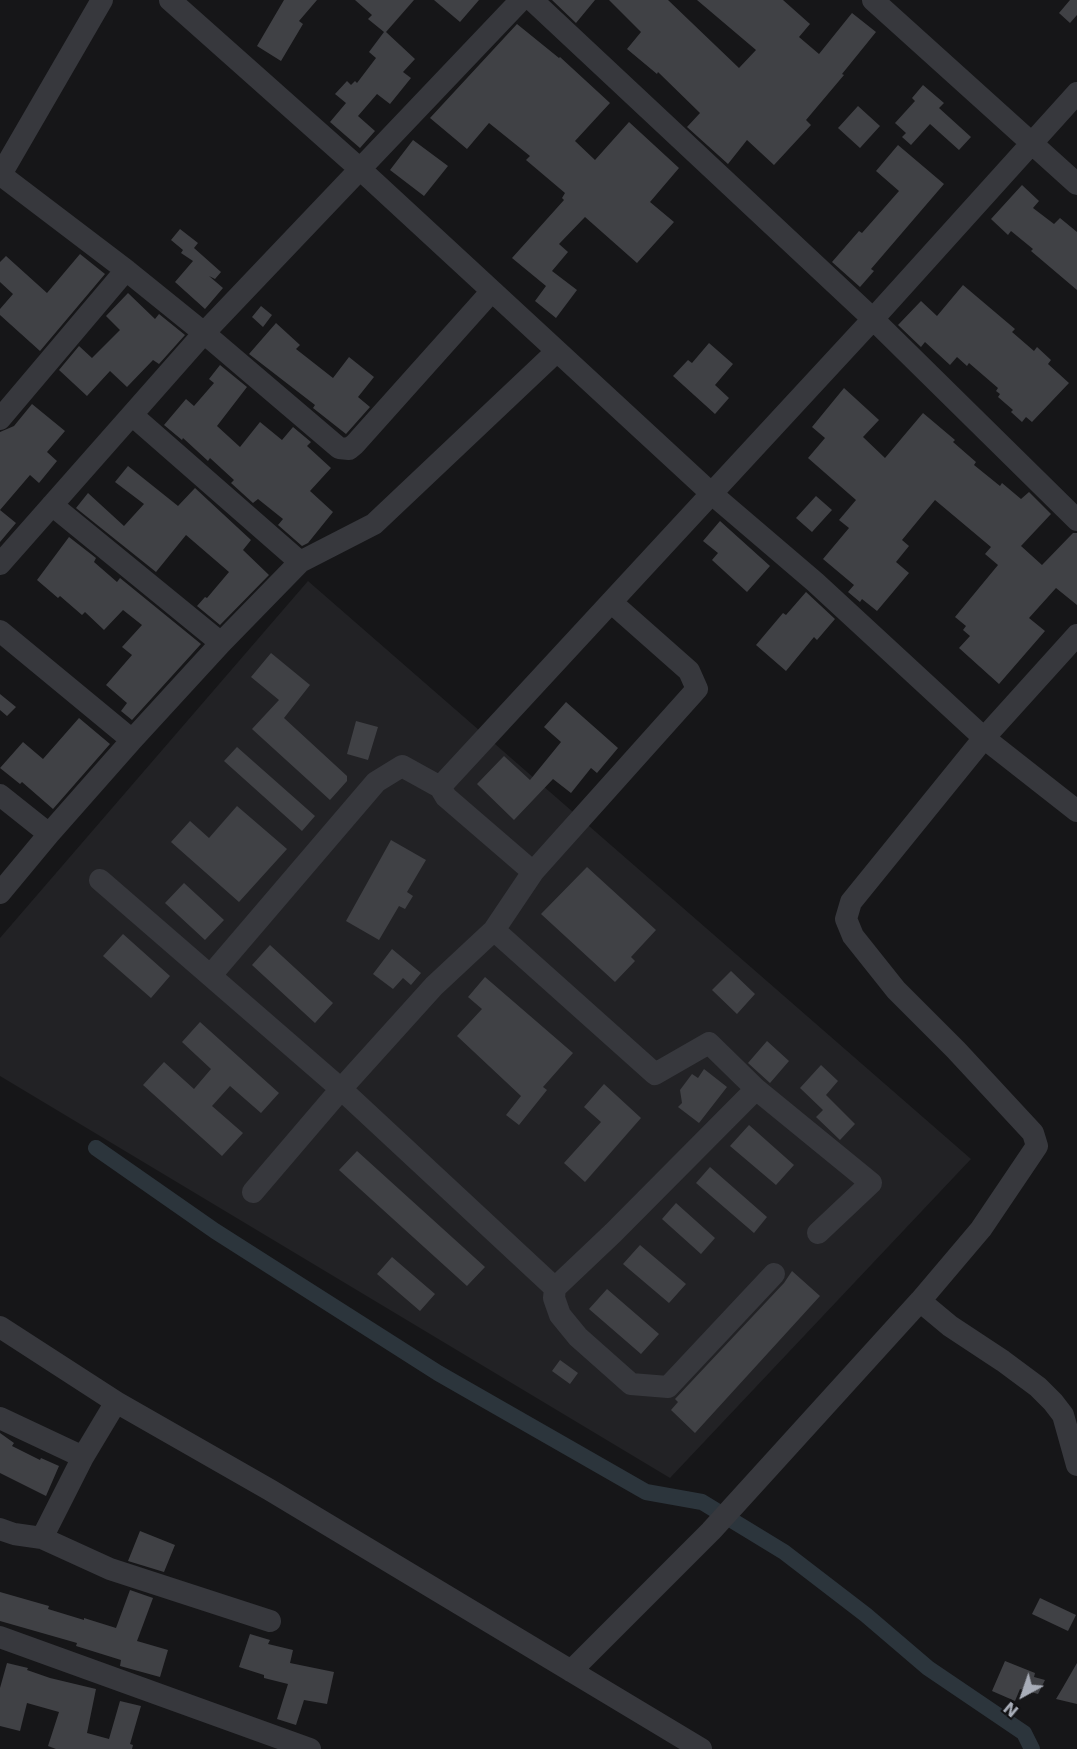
<!DOCTYPE html>
<html>
<head>
<meta charset="utf-8">
<style>
  body { margin:0 }
  #map { position:relative; width:1077px; height:1749px; overflow:hidden; background:#161618; font-family:"DejaVu Sans",sans-serif }
  canvas { display:block }
  .north { position:absolute; left:993px; top:1665px; width:60px; height:60px; -webkit-text-stroke:4px #111113; paint-order:stroke; rotate:220deg; font-size:16px; font-weight:700; line-height:24px; text-align:center; color:#a8adb8 }
  .north::after { content:''; display:block; margin:auto; width:21px; height:27px; background:#a8adb8; clip-path:polygon(50% 0,100% 100%,50% 72%,0 100%) }
</style>
</head>
<body>
<div id="map">
<canvas width="1077" height="1749"></canvas>
<div class="north">N</div>
</div>
<script>
const context = document.querySelector('canvas').getContext('2d');
context.lineJoin = 'round';
function fill(path, color) { context.fillStyle = color; context.fill(path, 'evenodd'); }
const poly = rows => new Path2D(rows.map(r => 'M' + r).join(''));
function strokePath(path, color, width, dash) { context.strokeStyle = color; context.lineWidth = width; context.lineCap = dash ? 'butt' : 'round'; context.setLineDash(dash || []); context.stroke(path); }
const built = poly([
  [308,581,971,1159,670,1478,0,1076,0,938]
]);
const canal = poly([
  [96,1148,215,1231,438,1373,646,1492,702,1502,784,1552,866,1615,928,1668,1024,1733,1032,1749]
]);
const building = poly([
  [284,0,317,0,299,21,303,24,281,61,257,46],
  [355,0,414,0,386,32,415,59,403,72,411,78,390,104,377,94,358,116,375,131,360,148,330,122,346,103,335,94,347,81,351,85,355,81,357,83,376,58,369,52,384,32,368,19,372,15],
  [434,0,479,0,460,22],
  [552,0,595,0,576,23],
  [609,0,668,0,739,68,756,50,697,0,783,0,810,24,799,37,819,54,852,13,876,32,842,74,844,75,806,120,811,125,774,165,747,140,728,164,687,127,700,113,658,72,657,74,627,49,641,32],
  [1070,0,1077,0,1077,15,1070,23,1059,13],
  [517,24,559,58,560,57,610,103,575,141,595,160,629,122,679,168,650,202,674,222,637,263,585,217,559,244,568,252,552,271,577,290,556,318,535,301,546,286,512,258,564,200,562,198,565,193,526,160,530,156,489,123,467,149,430,118],
  [923,85,944,103,939,108,971,137,959,150,930,124,911,145,902,137,906,133,895,123,915,101,912,98],
  [858,106,880,126,860,148,838,128],
  [413,140,448,166,424,196,390,170],
  [898,145,944,184,871,269,874,271,860,287,832,262,859,231,862,233,899,191,876,171],
  [1022,185,1039,201,1033,208,1054,224,1060,218,1077,232,1077,290,1031,251,1033,249,1011,231,1008,235,991,219],
  [180,229,198,243,194,248,221,272,215,279,209,276,223,288,205,309,175,282,193,261,181,253,183,250,171,240],
  [80,254,105,274,40,351,0,315,0,309,13,294,0,282,0,262,6,256,47,293],
  [963,285,1015,329,1012,332,1034,351,1037,347,1051,360,1048,364,1069,383,1032,422,1026,417,1022,422,1011,412,1013,410,998,397,1000,394,996,391,998,388,969,363,967,366,957,357,950,365,925,342,921,347,898,325,921,301,937,316],
  [128,293,155,319,159,314,185,335,159,364,153,360,127,387,110,371,87,396,59,370,79,346,92,358,120,330,106,316],
  [261,306,272,315,263,327,252,317],
  [276,323,300,345,296,349,333,378,349,357,374,377,358,397,370,407,346,434,313,408,315,405,249,354],
  [709,343,733,364,715,385,729,398,715,414,673,376,688,360,692,363],
  [220,365,247,387,217,426,240,447,260,422,282,440,293,427,311,442,307,446,331,468,310,491,333,512,308,543,302,546,278,525,283,519,258,499,253,503,231,483,234,480,210,458,208,461,183,438,182,440,164,425,186,399,194,406,214,383,209,379],
  [844,388,879,420,863,437,885,458,923,413,955,440,953,442,976,462,974,465,1000,486,1002,483,1021,499,1029,492,1051,514,1021,546,1042,565,1073,533,1077,533,1077,605,1056,588,1029,618,1045,631,999,684,959,648,970,636,963,630,966,626,955,617,998,565,985,554,991,547,935,500,902,540,909,546,896,562,909,573,877,611,862,599,860,602,848,592,854,585,823,559,849,528,839,520,856,500,808,458,825,438,812,427],
  [32,404,65,431,47,452,57,461,39,483,30,475,0,510,16,523,0,542,0,432,14,426],
  [128,466,178,506,195,488,251,540,243,550,269,575,220,625,197,606,205,597,207,598,229,572,186,535,156,572,76,508,88,493,124,526,144,504,115,482],
  [816,496,832,510,812,532,796,518],
  [720,521,770,566,747,592,712,560,718,553,703,541],
  [69,537,96,558,94,562,117,582,120,578,201,644,132,720,121,711,127,703,106,685,132,655,122,647,142,625,123,610,104,630,85,612,82,615,60,596,58,598,37,580],
  [806,592,835,619,817,640,814,637,786,671,756,645,783,613,786,615],
  [271,653,310,685,284,718,347,776,347,781,330,800,252,729,279,700,251,677],
  [0,694,16,707,7,716,0,710],
  [566,702,618,748,597,773,591,768,571,793,553,779,514,820,477,784,504,756,530,780,561,742,544,727],
  [79,718,110,744,53,809,22,782,20,784,0,768,23,742,43,759],
  [356,721,378,727,368,760,347,754],
  [237,747,315,816,302,831,224,761],
  [237,806,287,849,239,902,171,842,190,821,209,838],
  [391,840,426,860,407,892,413,896,405,909,399,906,379,940,346,921],
  [587,867,656,930,631,957,635,961,615,982,541,914],
  [184,883,224,920,205,940,165,903],
  [123,934,170,976,151,998,103,956],
  [270,945,333,1003,315,1023,252,965],
  [392,949,421,973,411,985,403,978,393,989,373,974],
  [731,971,755,994,737,1014,712,990],
  [485,977,573,1053,543,1087,547,1090,519,1125,506,1115,521,1096,457,1036,482,1009,468,997],
  [200,1022,279,1093,261,1113,230,1086,212,1106,243,1133,222,1156,143,1085,164,1062,194,1089,211,1069,182,1042],
  [767,1041,789,1061,770,1083,748,1063],
  [821,1065,838,1081,826,1095,855,1124,840,1140,816,1117,823,1110,800,1088],
  [704,1069,727,1087,699,1123,678,1107,682,1103,680,1090,692,1074,698,1078],
  [604,1084,641,1118,585,1182,564,1163,601,1122,584,1107],
  [749,1125,794,1165,776,1185,730,1146],
  [357,1151,485,1267,467,1286,339,1170],
  [710,1167,767,1217,754,1233,696,1183],
  [676,1203,715,1238,701,1254,662,1219],
  [640,1245,686,1284,669,1303,623,1264],
  [392,1257,435,1294,420,1311,377,1274],
  [792,1271,820,1296,695,1433,671,1410,678,1402,675,1399,784,1283],
  [607,1289,659,1334,641,1354,589,1309],
  [560,1360,578,1373,570,1384,552,1371],
  [0,1433,14,1443,12,1446,40,1460,41,1458,59,1466,46,1496,0,1473],
  [140,1531,175,1545,164,1572,128,1561],
  [130,1590,153,1598,137,1641,168,1650,160,1677,120,1666,121,1660,76,1646,77,1643,0,1621,0,1592,49,1606,48,1609,84,1620,84,1618,116,1628],
  [1040,1598,1076,1615,1068,1631,1032,1614],
  [250,1634,270,1640,268,1644,293,1650,290,1663,334,1672,327,1704,304,1700,296,1725,277,1719,288,1684,264,1678,264,1675,239,1667],
  [1005,1661,1035,1673,1034,1677,1045,1680,1038,1694,1020,1689,1015,1701,992,1691],
  [7,1663,28,1668,27,1670,50,1678,96,1689,87,1733,109,1739,120,1701,141,1706,130,1744,133,1745,132,1749,56,1749,48,1746,59,1712,27,1703,20,1731,0,1726,0,1688],
  [1077,1663,1077,1704,1056,1699,1062,1689]
]);
const minor = poly([
  [170,0,360,169,712,494,815,582,984,738,1077,811],
  [532,0,873,319,1077,520],
  [873,0,1077,184],
  [1,175,126,270,204,333,339,448,349,449,355,444,491,292],
  [0,176,102,0],
  [132,415,300,562],
  [0,419,126,270],
  [52,505,221,643],
  [0,564,204,333,521,0],
  [0,631,132,740],
  [440,787,873,319,1077,93],
  [0,795,49,834],
  [100,880,341,1089,555,1288],
  [0,893,49,834,132,740,221,643,300,562,374,524,556,352],
  [494,930,655,1074,709,1043,756,1089,871,1183,818,1233],
  [211,975,376,782,402,766,440,787,446,797,533,872],
  [756,1089,613,1233,555,1288,554,1298,560,1315,578,1337,631,1384,668,1387,774,1274],
  [253,1192,341,1089,434,986,494,930,533,872,697,689,689,671,611,602],
  [920,1301,950,1326,1003,1361,1038,1387,1053,1402,1063,1415,1077,1465],
  [0,1327,116,1402,270,1490,701,1749],
  [0,1418,83,1457],
  [0,1529,14,1534,42,1538,110,1569,270,1621],
  [42,1538,83,1457,116,1402],
  [0,1637,310,1749],
  [571,1671,711,1531,920,1301,981,1229,1037,1146,1033,1133,956,1050,896,990,853,936,846,919,851,902,984,738,1077,635]
]);
fill(built, '#222225');
strokePath(canal, '#2c353c', 16);
fill(building, '#404145');
strokePath(minor, '#37383d', 22);
</script>
</body>
</html>
